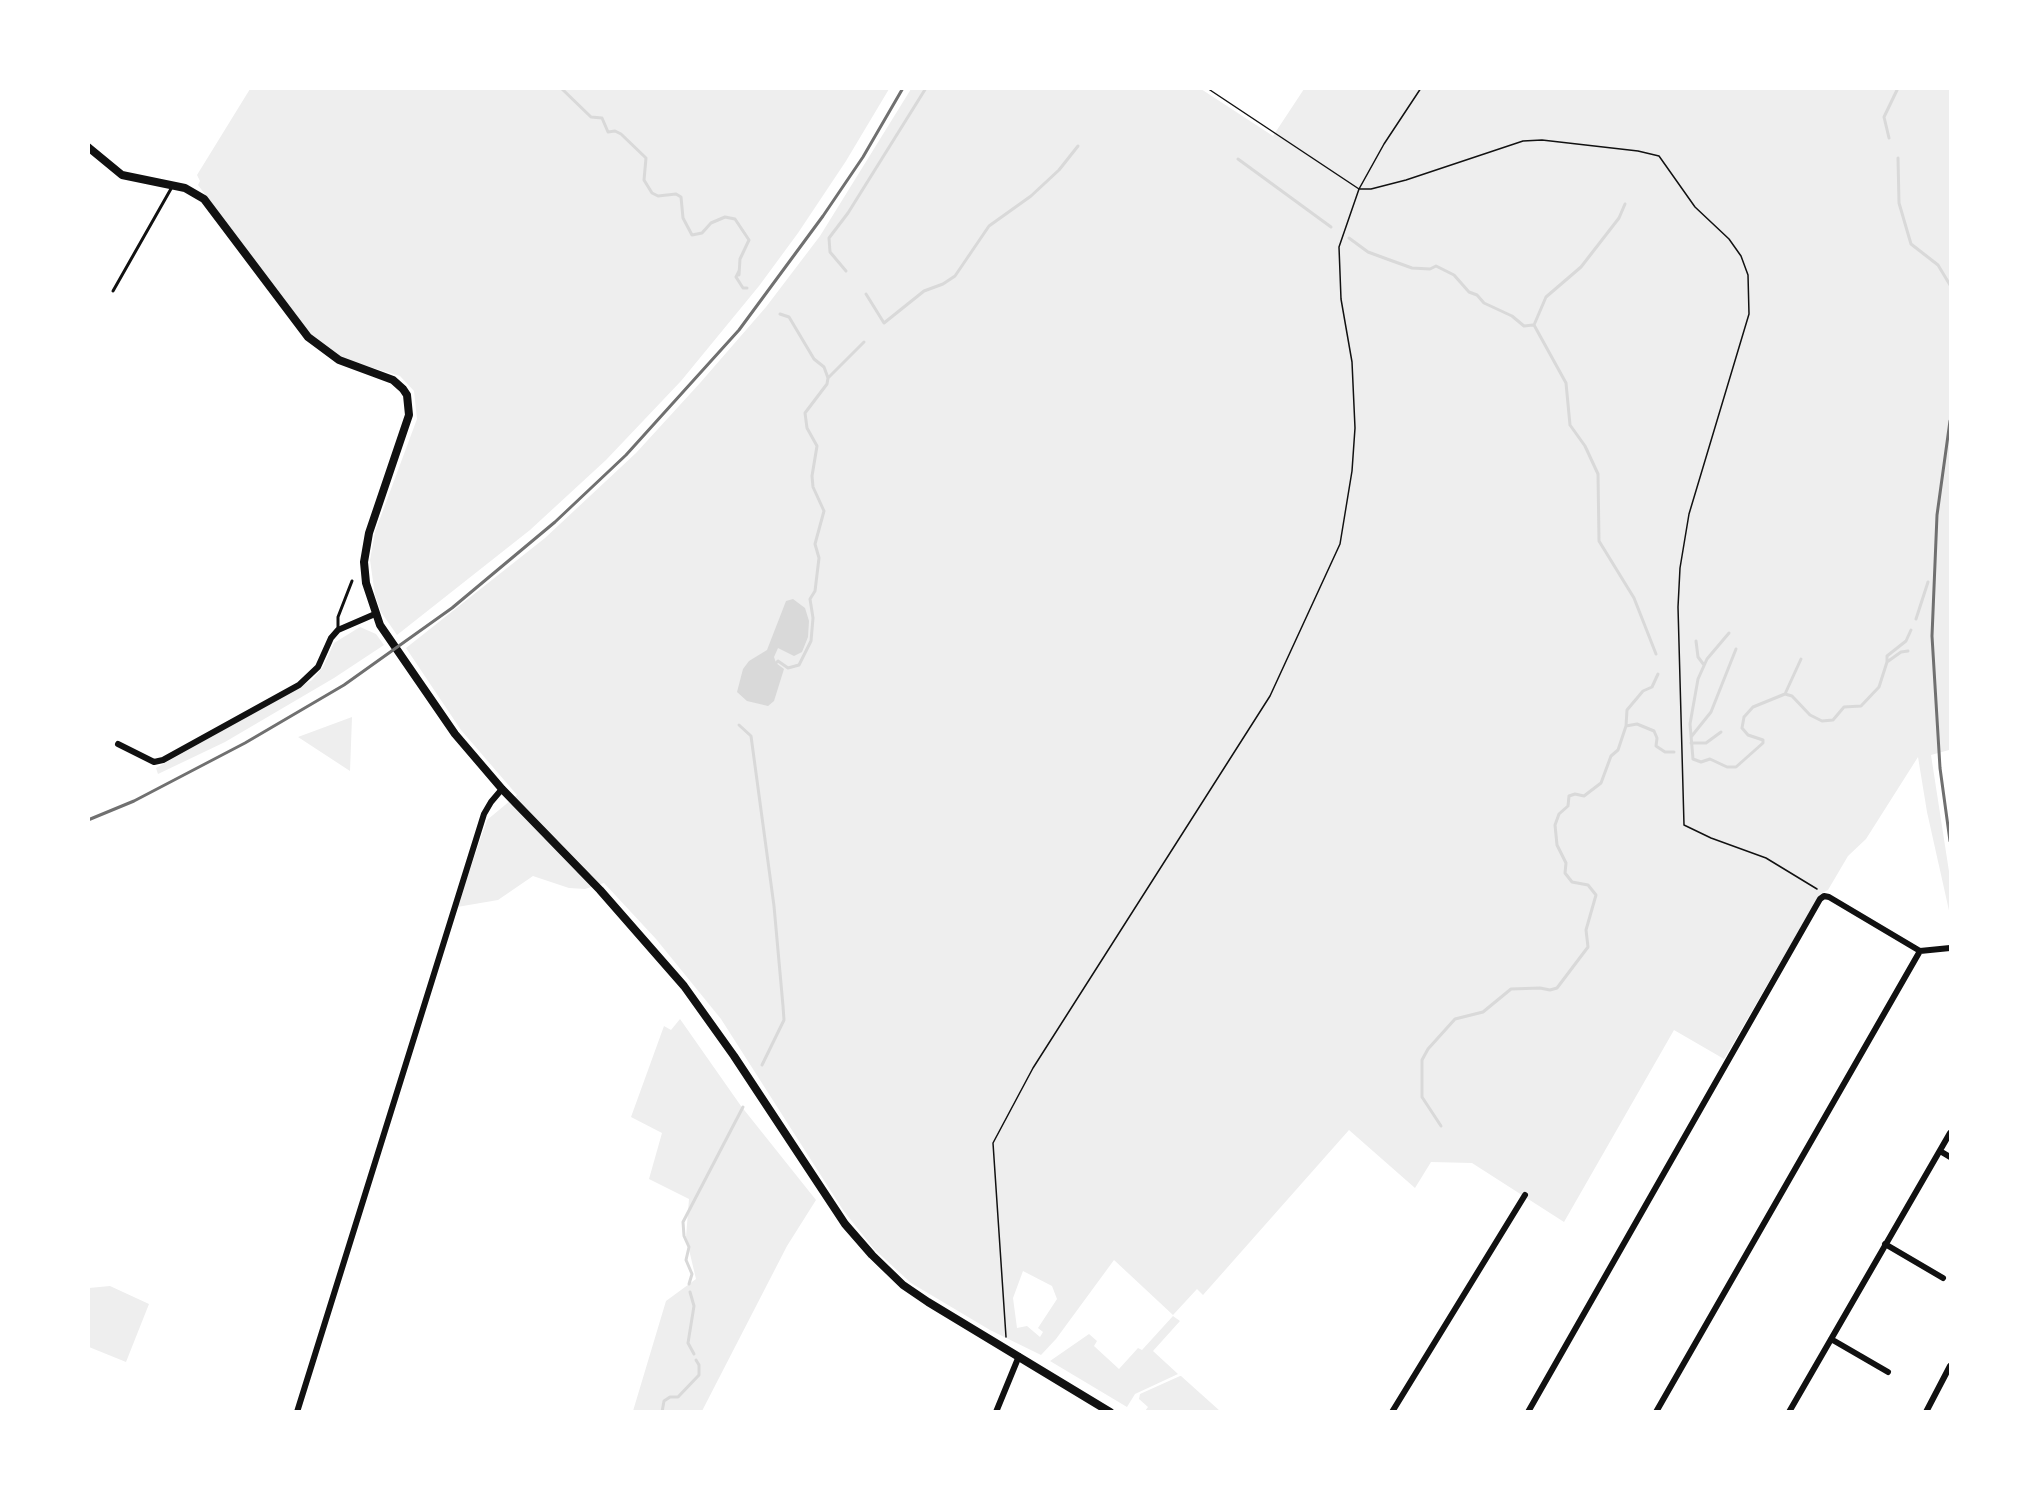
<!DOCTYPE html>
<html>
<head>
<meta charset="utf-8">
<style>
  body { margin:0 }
  #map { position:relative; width:2039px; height:1500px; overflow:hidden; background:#fff; font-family:Poppins,sans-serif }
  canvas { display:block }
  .frame { position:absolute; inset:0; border:90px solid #fff; pointer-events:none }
</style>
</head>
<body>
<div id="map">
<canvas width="2039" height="1500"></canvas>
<div class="frame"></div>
</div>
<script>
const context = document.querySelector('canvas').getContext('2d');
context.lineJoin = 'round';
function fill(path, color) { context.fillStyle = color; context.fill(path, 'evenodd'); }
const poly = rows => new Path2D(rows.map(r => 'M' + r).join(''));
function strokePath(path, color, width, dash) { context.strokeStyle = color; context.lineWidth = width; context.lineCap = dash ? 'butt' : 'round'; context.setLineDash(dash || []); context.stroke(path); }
const green = poly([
  [250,89,889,89,846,161,798,233,759,286,681,381,606,460,530,530,397,635,381,612,375,595,370,560,375,532,417,419,414,391,400,376,340,358,322,345,305,328,198,185,200,181,197,175],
  [911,89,1201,89,1273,136,1304,89,1950,89,1950,760,1949,750,1931,755,1950,878,1950,915,1927,812,1918,757,1866,839,1848,856,1828,890,1820,894,1724,1059,1674,1030,1564,1222,1472,1163,1431,1162,1415,1188,1349,1130,1203,1295,1197,1289,1173,1315,1114,1260,1056,1339,1041,1355,990,1330,911,1283,874,1249,843,1210,721,1019,656,939,604,883,585,889,569,888,533,876,498,900,457,907,487,820,517,795,461,730,406,648,545,538,636,453,700,383,766,307,820,236],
  [1023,1271,1052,1286,1057,1299,1038,1328,1043,1332,1040,1337,1027,1326,1017,1328,1013,1298],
  [360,627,376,634,384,645,334,678,225,742,158,774,156,768,312,680,323,667,334,643],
  [352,717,350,771,298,737],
  [680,1019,741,1106,816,1200,787,1246,702,1411,633,1411,666,1301,696,1279,686,1237,689,1199,649,1179,662,1133,631,1117,664,1026,671,1030],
  [110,1286,149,1304,126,1362,89,1347,89,1288],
  [1173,1316,1180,1321,1153,1351,1178,1374,1135,1394,1127,1407,1050,1361,1089,1334,1097,1341,1094,1346,1119,1369,1138,1348,1142,1350],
  [1180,1376,1181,1376,1220,1411,1145,1411,1148,1407,1139,1399,1140,1394]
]);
const water = poly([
  [793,599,805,608,809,621,808,637,802,652,794,656,778,648,774,657,776,663,784,669,774,701,768,706,747,701,737,692,743,669,749,661,767,650,786,601]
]);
const stream = poly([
  [561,88,591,117,602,118,608,132,615,131,621,134,646,158,644,180,652,193,658,196,676,194,681,197,683,218,692,235,702,233,711,223,725,217,735,219,749,240,740,259,739,275],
  [1889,138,1884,117,1898,88],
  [1898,158,1899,203,1911,244,1938,265,1950,285],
  [1238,159,1331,227],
  [1625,204,1619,218,1581,267,1546,297,1534,325,1566,383,1570,425,1585,446,1598,474,1599,541,1634,598,1656,654],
  [1349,238,1368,252,1387,259,1412,268,1430,269,1436,266,1454,275,1469,292,1477,295,1484,303,1512,316,1524,326,1533,325],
  [739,271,736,277,743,288,747,288],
  [846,271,830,252,829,238,848,213,926,88],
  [866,294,884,323,924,291,943,284,955,276,989,226,1031,196,1059,170,1078,146],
  [828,378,864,342],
  [1916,619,1928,582],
  [1729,633,1707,659,1698,679,1690,724,1693,759,1701,762,1710,759,1727,767,1736,767,1763,743,1763,740,1748,735,1742,728,1744,717,1753,707,1785,694,1792,696,1810,715,1822,721,1833,720,1844,707,1861,706,1879,687,1887,662,1901,652,1908,651],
  [1696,641,1698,657,1704,665],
  [1887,662,1887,656,1906,641,1911,630],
  [776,663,778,661,788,668,799,665,811,641,813,618,810,599,815,591,819,558,815,544,824,511,813,487,812,476,817,446,807,428,805,413,827,384,828,378,824,367,814,359,789,317,780,314],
  [1785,694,1801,659],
  [739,725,751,736,774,906,783,1006,784,1020,762,1065],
  [1626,726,1627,710,1643,691,1652,687,1658,674],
  [1626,726,1637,724,1654,731,1657,738,1656,746,1665,752,1674,752],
  [1691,737,1711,712,1736,649],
  [1691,743,1706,743,1721,732],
  [1441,1126,1422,1097,1422,1060,1428,1049,1455,1019,1483,1012,1511,989,1540,988,1550,990,1557,988,1588,947,1586,930,1596,895,1588,885,1572,882,1565,873,1566,863,1557,845,1555,825,1559,814,1568,806,1569,796,1575,794,1584,796,1601,783,1611,756,1618,750,1626,726],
  [689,1284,692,1274,686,1260,689,1247,684,1236,683,1222,743,1107],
  [690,1292,694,1306,688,1343,694,1354],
  [662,1412,664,1401,670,1397,678,1397,699,1375,699,1365,696,1360]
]);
const path = poly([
  [1207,88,1359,189,1371,189,1406,180,1523,141,1542,140,1638,151,1659,156,1695,207,1729,239,1741,256,1748,275,1749,314,1689,514,1680,568,1678,607,1684,825,1711,838,1766,858,1817,889],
  [1006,1337,993,1143,1033,1068,1270,696,1340,544,1352,471,1355,428,1352,362,1341,299,1339,247,1359,189,1384,144,1421,88]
]);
const service = poly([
  [113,291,172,187],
  [338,629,338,617,352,581]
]);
const minor = poly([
  [118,744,154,762,163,760,299,685,318,667,331,638,338,630,375,614],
  [1920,951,1950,948],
  [1940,1151,1950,1157],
  [1885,1244,1943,1278],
  [1831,1339,1888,1372],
  [297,1412,484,814,491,802,502,789],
  [996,1412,1019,1356],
  [1392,1412,1525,1195],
  [1528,1412,1820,899,1824,896,1829,897,1920,951],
  [1656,1412,1920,951],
  [1789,1412,1950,1133],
  [1926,1412,1950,1366]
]);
const tertiary = poly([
  [88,147,122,175,185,188,204,199,308,337,339,360,393,380,403,389,407,395,409,415,369,533,364,562,366,583,380,625,455,734,502,789,600,890,684,986,734,1056,845,1224,872,1255,903,1285,928,1302,1110,1412]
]);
const rail = poly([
  [1950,421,1937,515,1932,636,1940,768,1950,841],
  [88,820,134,801,245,743,344,685,452,608,555,522,626,455,739,330,823,216,863,157,903,88]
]);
fill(green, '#eee');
fill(water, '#d9d9d9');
strokePath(stream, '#d9d9d9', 3);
strokePath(path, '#111', 1.5);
strokePath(service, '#111', 3);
strokePath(minor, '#111', 6);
strokePath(tertiary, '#111', 8);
strokePath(rail, '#707070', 3);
</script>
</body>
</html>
